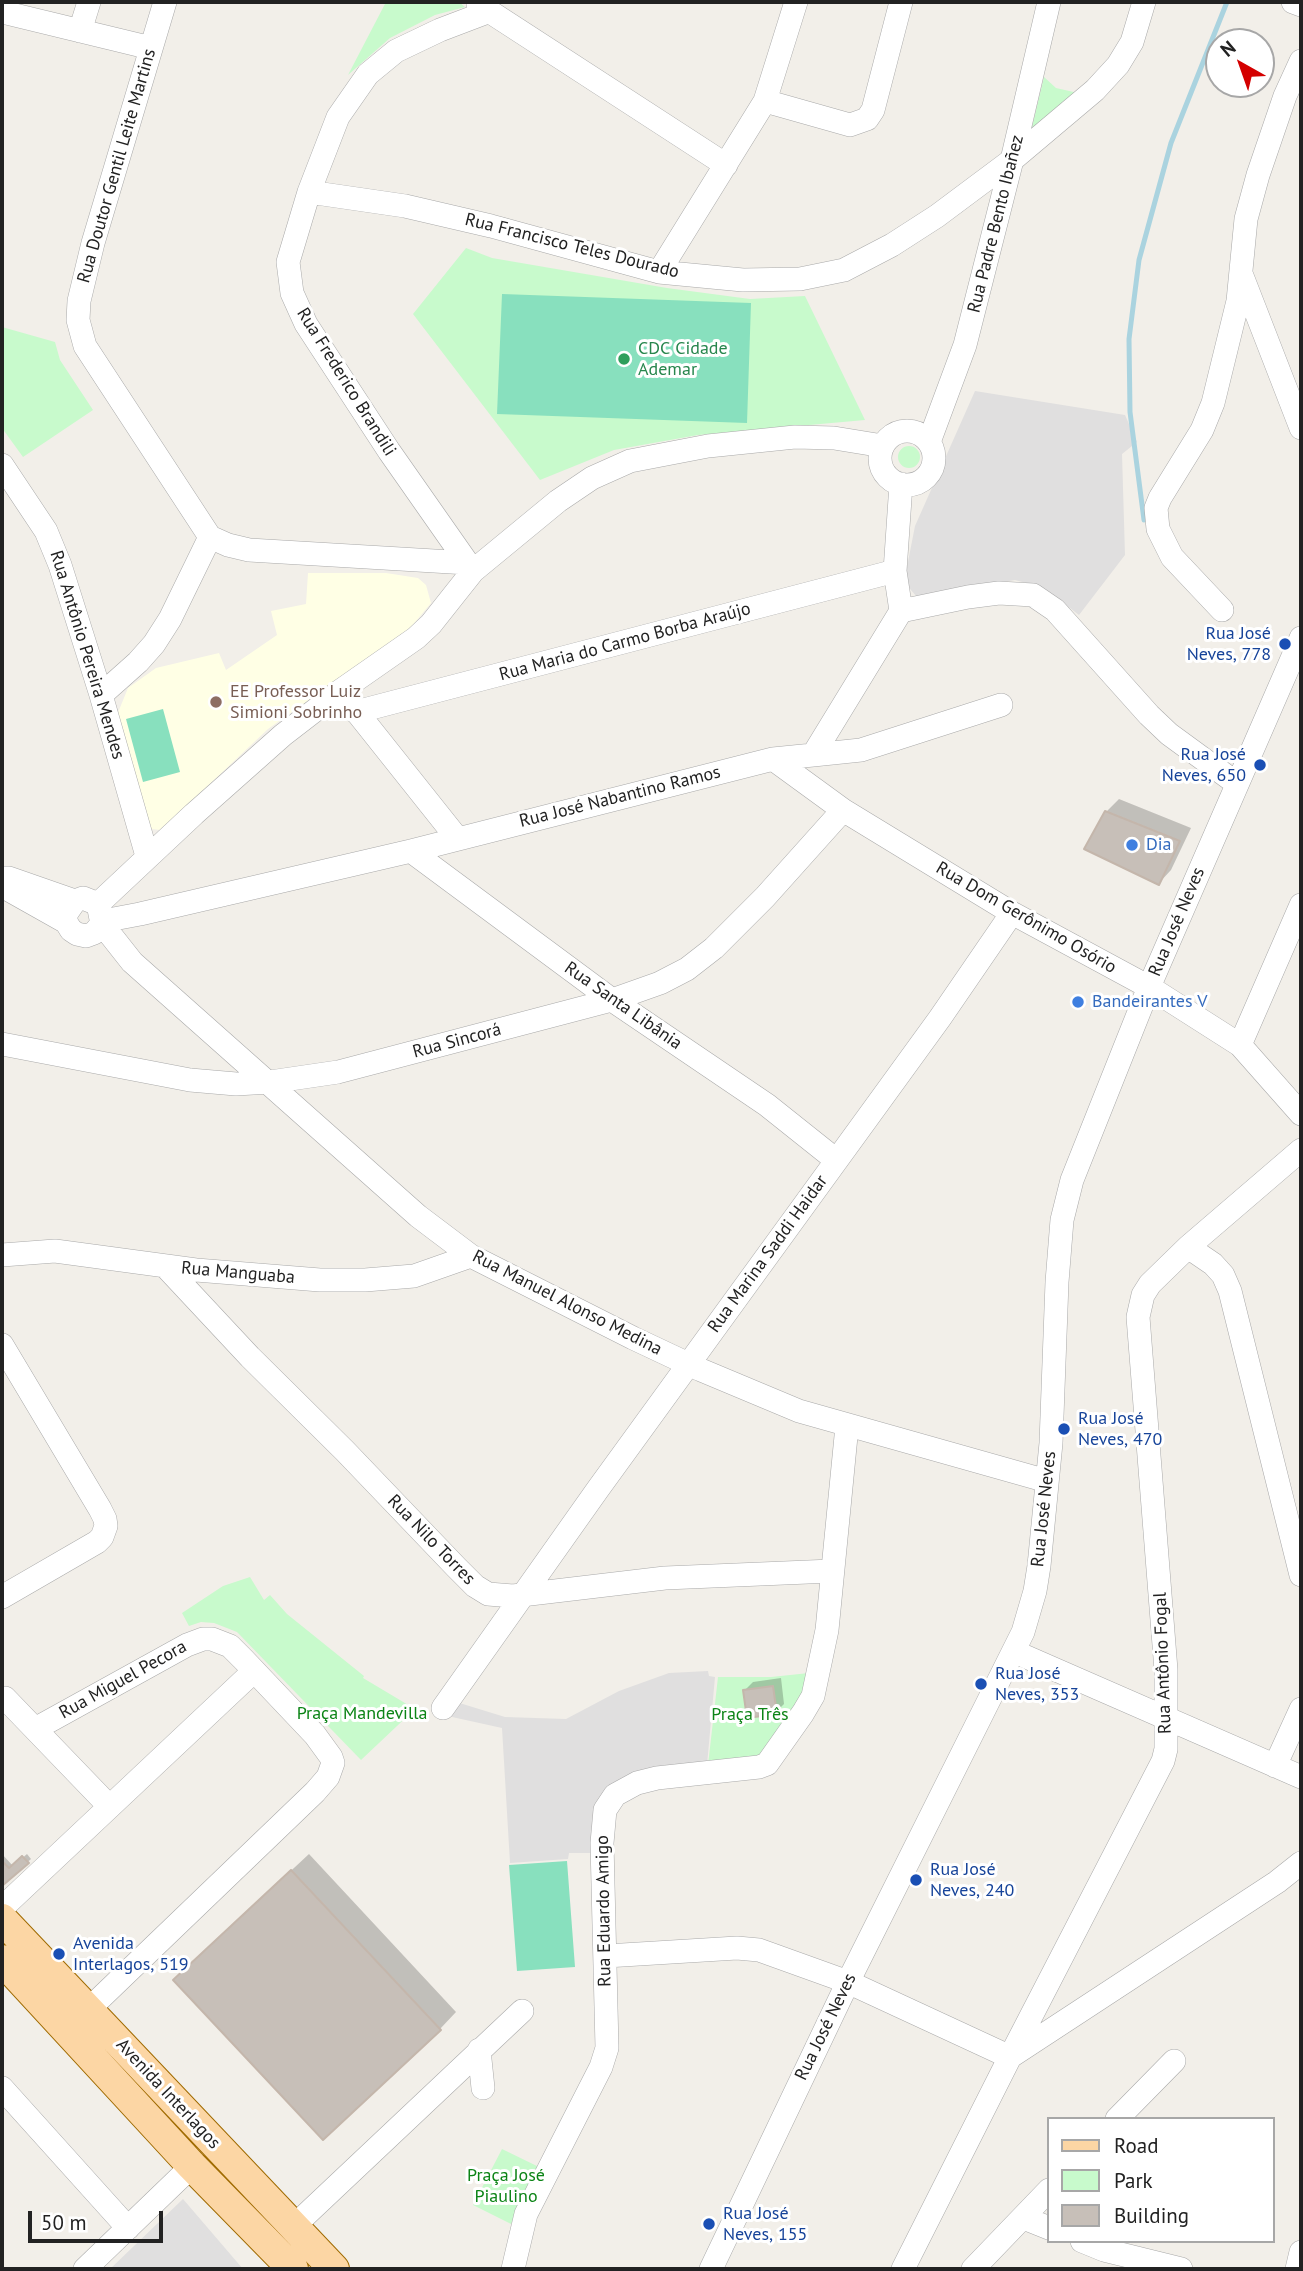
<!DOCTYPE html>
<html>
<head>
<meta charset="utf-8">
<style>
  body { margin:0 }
  #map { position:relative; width:1303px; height:2271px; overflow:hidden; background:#f2efe9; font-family:"PT Sans",sans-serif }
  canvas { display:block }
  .frame { position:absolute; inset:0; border:4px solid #222; pointer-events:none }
  .legend { position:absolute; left:1047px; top:2117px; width:228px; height:126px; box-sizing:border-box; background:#fff; border:2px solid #a7a7a7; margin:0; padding:9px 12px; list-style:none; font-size:21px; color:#222 }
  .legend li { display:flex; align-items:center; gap:14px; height:35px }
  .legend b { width:35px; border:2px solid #a7a7a7 }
  .north { position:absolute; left:1205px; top:28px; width:70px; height:70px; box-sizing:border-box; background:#fff; border:2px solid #a7a7a7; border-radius:50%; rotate:320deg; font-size:19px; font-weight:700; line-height:28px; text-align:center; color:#222 }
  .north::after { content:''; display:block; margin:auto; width:24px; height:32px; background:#d40000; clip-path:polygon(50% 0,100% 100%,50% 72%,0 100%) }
  .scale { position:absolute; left:28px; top:2211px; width:135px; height:32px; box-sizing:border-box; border:4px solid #222; border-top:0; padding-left:9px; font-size:21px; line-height:24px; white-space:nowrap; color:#222; -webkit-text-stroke:5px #fff; paint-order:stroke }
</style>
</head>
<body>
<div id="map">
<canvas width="1303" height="2271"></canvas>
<div class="frame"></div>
<ul class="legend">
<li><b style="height:9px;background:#fcd6a4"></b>Road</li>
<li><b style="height:19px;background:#c8facc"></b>Park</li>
<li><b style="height:19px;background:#c7bfb8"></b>Building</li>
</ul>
<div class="north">N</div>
<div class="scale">50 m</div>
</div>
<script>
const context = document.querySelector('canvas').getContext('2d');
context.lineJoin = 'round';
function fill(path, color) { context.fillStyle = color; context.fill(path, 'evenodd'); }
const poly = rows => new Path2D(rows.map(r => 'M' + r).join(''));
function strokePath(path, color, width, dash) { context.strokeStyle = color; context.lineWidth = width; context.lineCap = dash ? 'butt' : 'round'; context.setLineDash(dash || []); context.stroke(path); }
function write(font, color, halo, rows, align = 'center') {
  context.font = font + ' "PT Sans",sans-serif'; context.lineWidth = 6; context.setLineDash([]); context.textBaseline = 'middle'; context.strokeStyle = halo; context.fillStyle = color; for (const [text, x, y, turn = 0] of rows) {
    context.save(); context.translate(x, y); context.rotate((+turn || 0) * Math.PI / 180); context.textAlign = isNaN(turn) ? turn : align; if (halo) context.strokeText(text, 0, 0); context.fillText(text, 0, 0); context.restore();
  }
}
const residential = poly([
  [975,391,1125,415,1137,442,1122,454,1125,555,1079,615,1044,588,1015,580,917,597,904,582,915,526],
  [708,1671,709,1676,715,1677,707,1765,616,1786,593,1853,569,1853,568,1859,510,1863,502,1728,443,1715,453,1701,505,1717,566,1719,619,1691,669,1673],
  [183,2199,243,2269,110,2269]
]);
const education = poly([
  [308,573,386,573,418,578,426,585,431,603,411,627,268,729,161,830,151,829,117,715,128,688,156,668,219,653,226,670,277,635,271,611,306,604]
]);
const park = poly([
  [386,2,459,2,465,7,435,15,390,38,348,75],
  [1044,77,1056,88,1078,93,1031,131],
  [466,248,492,258,667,288,750,299,805,296,865,420,698,435,614,450,540,480,413,314],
  [2,327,55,342,60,360,93,410,23,457,2,428],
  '898 457a11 11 0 1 1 22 0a11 11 0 1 1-22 0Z',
  [250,1577,264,1600,270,1595,287,1614,364,1676,363,1678,415,1709,361,1760,237,1632,214,1623,201,1622,189,1626,182,1613,223,1586],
  [809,1673,804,1696,768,1752,752,1760,708,1765,718,1677,771,1677],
  [502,2149,539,2167,511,2224,473,2205]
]);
const pitch = poly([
  [502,294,751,303,747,423,497,414],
  [163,709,180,772,143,782,126,719],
  [567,1861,575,1967,517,1971,509,1865]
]);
const shadow = poly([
  [1119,799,1191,828,1171,870,1159,883,1106,812],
  [781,1678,784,1704,776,1712,745,1690,753,1682],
  [2,1854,13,1866,27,1854,31,1859,3,1885],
  [309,1854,456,2012,440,2029,192,1963]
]);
const stream = poly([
  [1144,520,1130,412,1129,339,1139,260,1171,143,1227,2]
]);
const building = poly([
  [1105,811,1180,841,1159,885,1084,849,1105,811],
  [773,1686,777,1714,747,1718,743,1690,773,1686],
  [22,1856,29,1863,2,1886,2,1861,9,1868,22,1856],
  [291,1870,441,2030,323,2140,173,1980,291,1870]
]);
const minor = poly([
  [165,2,93,243,79,301,78,320,85,346,210,537,228,545,249,550,468,563],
  [1293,2,1301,5],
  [478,4,726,165],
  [2,12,151,48],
  [80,31,89,2],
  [765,101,850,125,867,119,873,110,901,2],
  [309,192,405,206,491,226,659,272,743,280,800,279,844,270,892,245,937,216,1012,160,1095,90,1118,65,1132,42,1144,2],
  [659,272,765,101,796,2],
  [1242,276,1301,428],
  '880 458a27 27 0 1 1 54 0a27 27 0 1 1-54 0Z',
  [929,442,965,345,1012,160,1049,2],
  [2,465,46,531,60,565,101,695,147,856],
  [473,571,389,451,306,324,292,293,288,262,309,192,338,117,368,74,396,51,440,30,490,11],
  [1222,610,1172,557,1158,529,1156,508,1160,498,1202,430,1213,403,1238,301,1246,219,1258,175,1285,96,1301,61],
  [901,611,968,597,999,593,1033,595,1055,610,1149,715,1169,734,1236,783],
  [101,695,138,662,154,644,170,619,210,537],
  [348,701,457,838],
  [356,712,895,571],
  [813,755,861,750,1001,705],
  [773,759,843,810,1012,913,1149,987,1240,1045,1301,1114],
  [411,851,612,1000,767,1105,836,1160],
  [2,878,9,878,75,901],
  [2,886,66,922],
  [98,904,194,814,283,735,340,691,416,638,431,624,473,571,558,501,592,478,630,461,708,446,795,437,834,438,883,446],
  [103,921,140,914,411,851,773,759,813,755,901,611,895,571,901,484],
  [102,924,94,933,86,936,77,934,71,930,66,922,66,914,75,901,83,898,98,904,102,924,132,962,418,1216,471,1256,633,1338,701,1370,799,1411,1047,1481],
  [2,1044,190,1080,236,1084,270,1082,338,1072,612,1000,660,983,687,969,714,948,765,897,843,810],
  [1240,1045,1301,905],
  [1188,1247,1213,1264,1223,1275,1230,1291,1301,1575],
  [2,1255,55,1251,196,1270,320,1280,365,1280,414,1276,471,1256],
  [165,1266,250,1357,345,1451,456,1567,475,1586,488,1594,513,1596,665,1578,832,1571],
  [2,1345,100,1509,105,1519,106,1526,102,1537,97,1542,2,1597],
  [1015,1652,1301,1777],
  [5,1698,109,1806],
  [443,1708,598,1489,940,1018,1012,913],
  [35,1729,187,1645,203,1639,212,1639,230,1646,244,1660,315,1735,331,1757,333,1763,328,1777,315,1792,89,2009],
  [1275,1766,1301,1709],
  [2,1908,254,1671],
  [606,1956,737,1948,759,1950,848,1982,1010,2057,1277,1882,1301,1863],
  [479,2050,483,2088],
  [2,2088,128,2228],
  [1117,2119,1174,2061],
  [1024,2218,1049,2228],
  [294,2226,522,2011],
  [1082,2241,1104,2250,1181,2269],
  [85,2269,192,2166],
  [513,2269,526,2214,601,2067,607,2048,602,1843,605,1810,615,1795,637,1783,657,1778,759,1767,767,1764,803,1713,813,1696,827,1630,847,1426],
  [711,2269,848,1982,1023,1632,1035,1591,1039,1566,1051,1443,1057,1282,1062,1220,1072,1180,1149,987,1301,638],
  [903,2269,1010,2057,1163,1761,1166,1749,1166,1670,1138,1317,1143,1295,1150,1284,1188,1247,1301,1150],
  [973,2269,1049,2190],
  [1297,2269,1301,2252]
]);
const major = poly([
  [2,1919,334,2269],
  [2,1960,192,2166,293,2269]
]);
const markers = [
  [624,359,7,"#2e9e5b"],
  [1285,644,7,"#1a4fb4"],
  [216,702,7,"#8d6e63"],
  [1260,765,7,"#1a4fb4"],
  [1132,845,7,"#3f7fe0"],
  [1078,1002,7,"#3f7fe0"],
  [1064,1429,7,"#1a4fb4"],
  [981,1684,7,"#1a4fb4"],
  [916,1880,7,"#1a4fb4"],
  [59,1954,7,"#1a4fb4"],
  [709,2224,7,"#1a4fb4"]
];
const streetNames = [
  ["Rua Doutor Gentil Leite Martins",117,166,-74],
  ["Rua Padre Bento Ibañez",996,224,-76],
  ["Rua Francisco Teles Dourado",572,246,14],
  ["Rua Frederico Brandili",346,382,58],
  ["Rua Maria do Carmo Borba Araújo",625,642,-15],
  ["Rua Antônio Pereira Mendes",87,655,73],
  ["Rua José Nabantino Ramos",620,797,-14],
  ["Rua Dom Gerônimo Osório",1026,918,30],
  ["Rua José Neves",1177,922,-67],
  ["Rua Santa Libânia",623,1006,35],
  ["Rua Sincorá",457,1041,-15],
  ["Rua Marina Saddi Haidar",768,1254,-54],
  ["Rua Manguaba",238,1273,5],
  ["Rua Manuel Alonso Medina",567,1303,27],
  ["Rua José Neves",1044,1509,-84],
  ["Rua Nilo Torres",431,1540,46],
  ["Rua Antônio Fogal",1163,1663,-92],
  ["Rua Miguel Pecora",123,1680,-29],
  ["Rua Eduardo Amigo",604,1911,-91],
  ["Rua José Neves",826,2027,-64],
  ["Avenida Interlagos",168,2094,47]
];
const leisureNames = [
  ["CDC Cidade",638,349],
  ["Ademar",638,370]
];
const transitNames = [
  ["Rua José",1271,634,"right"],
  ["Neves, 778",1271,655,"right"],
  ["Rua José",1246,755,"right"],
  ["Neves, 650",1246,776,"right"],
  ["Rua José",1078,1419],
  ["Neves, 470",1078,1440],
  ["Rua José",995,1674],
  ["Neves, 353",995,1695],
  ["Rua José",930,1870],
  ["Neves, 240",930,1891],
  ["Avenida",73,1944],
  ["Interlagos, 519",73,1965],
  ["Rua José",723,2214],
  ["Neves, 155",723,2235]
];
const educationNames = [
  ["EE Professor Luiz",230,692],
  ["Simioni Sobrinho",230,713]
];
const shopNames = [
  ["Dia",1146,845],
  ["Bandeirantes V",1092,1002]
];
const parkNames = [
  ["Praça Mandevilla",362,1714],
  ["Praça Três",750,1715],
  ["Praça José",506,2176],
  ["Piaulino",506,2197]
];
fill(residential, '#e0dfdf');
fill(education, '#ffffe5');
fill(park, '#c8facc');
fill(pitch, '#88e0be');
fill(shadow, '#0003');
strokePath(stream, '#aad3df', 5);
fill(building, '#c7bfb8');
strokePath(building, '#c4b6ab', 2);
strokePath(minor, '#a9a9a9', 24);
strokePath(major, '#a06b00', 32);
strokePath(minor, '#fff', 23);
strokePath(major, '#fcd6a4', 30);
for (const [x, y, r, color] of markers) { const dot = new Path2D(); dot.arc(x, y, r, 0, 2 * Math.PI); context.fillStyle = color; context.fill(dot); strokePath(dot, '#fff', 2.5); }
write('18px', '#222', '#fff', streetNames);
write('18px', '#27864d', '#fff', leisureNames, 'left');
write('18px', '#164399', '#fff', transitNames, 'left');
write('18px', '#785e54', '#fff', educationNames, 'left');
write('18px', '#366cbe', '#fff', shopNames, 'left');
write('18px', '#0c8416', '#fff', parkNames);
</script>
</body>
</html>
